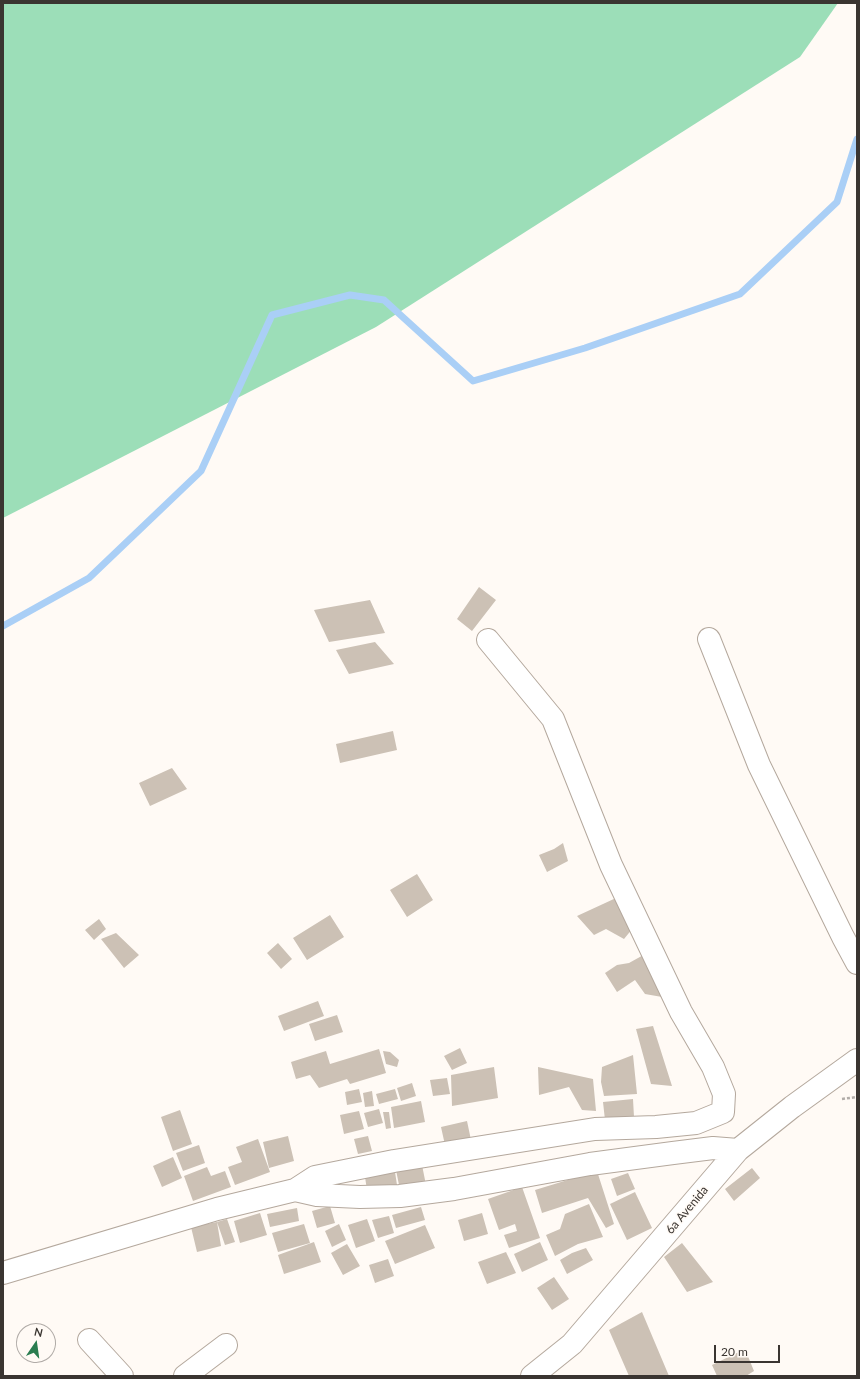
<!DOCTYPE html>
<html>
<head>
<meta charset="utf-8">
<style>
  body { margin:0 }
  #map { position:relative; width:860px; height:1379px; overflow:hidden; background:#fffaf5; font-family:Lato,sans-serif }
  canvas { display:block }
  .frame { position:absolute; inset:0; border:4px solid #3a3531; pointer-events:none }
  .north { position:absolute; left:16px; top:1323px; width:40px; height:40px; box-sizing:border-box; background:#fffaf5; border:1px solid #b0aba7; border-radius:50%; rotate:13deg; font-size:11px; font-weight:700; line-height:16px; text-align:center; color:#3a3531 }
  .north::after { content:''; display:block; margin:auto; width:14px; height:18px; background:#2a7d50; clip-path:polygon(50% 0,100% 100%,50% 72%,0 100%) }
  .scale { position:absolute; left:714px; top:1345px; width:66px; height:18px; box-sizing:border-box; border:2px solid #3a3531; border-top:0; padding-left:5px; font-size:12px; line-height:14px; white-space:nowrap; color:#3a3531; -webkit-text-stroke:3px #fffaf5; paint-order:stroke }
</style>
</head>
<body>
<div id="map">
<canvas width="860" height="1379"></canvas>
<div class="frame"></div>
<div class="north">N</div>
<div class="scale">20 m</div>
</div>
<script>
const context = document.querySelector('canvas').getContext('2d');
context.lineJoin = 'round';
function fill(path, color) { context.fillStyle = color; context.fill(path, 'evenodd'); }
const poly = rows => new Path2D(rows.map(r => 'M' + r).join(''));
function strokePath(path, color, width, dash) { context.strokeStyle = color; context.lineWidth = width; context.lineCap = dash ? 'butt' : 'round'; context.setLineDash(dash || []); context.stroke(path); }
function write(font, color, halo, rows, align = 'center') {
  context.font = font + ' Lato,sans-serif'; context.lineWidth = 3; context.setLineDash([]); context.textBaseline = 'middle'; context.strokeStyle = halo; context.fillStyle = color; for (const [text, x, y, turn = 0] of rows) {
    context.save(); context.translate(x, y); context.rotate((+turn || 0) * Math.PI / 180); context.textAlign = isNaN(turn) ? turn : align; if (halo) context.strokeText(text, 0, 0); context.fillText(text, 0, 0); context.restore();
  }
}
const forest = poly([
  [3,3,838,3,800,57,376,327,3,518]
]);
const stream = poly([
  [3,626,89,578,201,471,272,315,350,295,384,300,473,381,585,348,740,294,837,202,857,139]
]);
const building = poly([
  [479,587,496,600,472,631,457,619],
  [370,600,385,633,329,642,314,610],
  [375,642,394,664,349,674,336,650],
  [393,731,397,750,340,763,336,744],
  [172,768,187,789,150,806,139,783],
  [563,843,568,861,547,872,539,855,554,849],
  [417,874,433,900,407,917,390,890],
  [616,898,633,928,624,939,606,929,594,935,577,916],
  [330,915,344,937,307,960,293,938],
  [99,919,106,929,94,940,85,930],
  [116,933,139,955,124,968,101,939],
  [278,943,292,959,281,969,267,953],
  [647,953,668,993,662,997,645,994,635,980,617,992,605,973,617,965,629,963],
  [318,1001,324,1016,284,1031,278,1016],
  [337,1015,343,1032,315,1041,309,1024],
  [653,1026,672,1086,651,1084,636,1029],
  [460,1048,467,1063,452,1070,444,1056],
  [379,1049,386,1073,350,1084,347,1079,319,1088,310,1075,296,1079,291,1062,326,1051,330,1064],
  [383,1051,390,1052,399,1060,397,1067,386,1064],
  [633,1055,637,1094,604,1096,601,1082,602,1067],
  [494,1067,498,1098,452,1106,451,1075],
  [538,1067,593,1079,596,1111,582,1110,569,1087,539,1095],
  [447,1078,450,1094,433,1096,430,1080],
  [412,1083,416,1096,401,1101,397,1088],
  [359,1089,362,1102,347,1105,345,1092],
  [395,1089,398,1099,379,1104,376,1094],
  [372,1091,374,1106,365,1107,363,1093],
  [633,1099,634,1117,605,1120,603,1102],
  [421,1101,425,1122,394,1128,391,1107],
  [379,1109,383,1123,368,1127,364,1113],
  [180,1110,192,1144,173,1151,161,1117],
  [359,1111,364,1129,344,1134,340,1115],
  [383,1112,389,1112,391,1128,386,1129],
  [467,1121,471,1140,445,1145,441,1127],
  [288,1136,294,1161,269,1168,263,1142],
  [368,1136,372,1151,358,1154,354,1139],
  [258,1139,270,1172,235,1185,228,1167,242,1162,236,1147],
  [199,1145,205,1163,183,1171,176,1153],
  [173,1157,182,1178,162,1187,153,1166],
  [422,1165,426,1185,400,1190,396,1170],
  [207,1167,211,1176,225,1171,231,1187,193,1201,184,1176],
  [752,1168,760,1178,734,1201,725,1189],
  [597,1171,614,1224,606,1228,588,1198,542,1213,535,1190],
  [395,1172,397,1185,367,1190,365,1177],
  [628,1173,635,1189,617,1196,611,1179],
  [522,1187,540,1238,509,1248,504,1235,517,1231,515,1224,499,1230,488,1199],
  [635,1192,652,1228,627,1240,610,1204],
  [589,1204,603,1237,578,1244,555,1256,546,1235,560,1229,565,1214],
  [330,1206,335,1223,317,1228,312,1211],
  [421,1207,425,1220,396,1228,392,1215],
  [297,1208,299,1221,270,1227,267,1214],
  [260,1213,267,1235,240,1243,234,1221],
  [482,1213,488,1234,464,1241,458,1220],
  [389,1216,394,1233,378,1238,372,1220],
  [227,1219,235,1242,225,1245,217,1222,221,1246,197,1252,191,1227,217,1222],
  [367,1219,375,1241,356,1248,348,1225],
  [304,1224,310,1243,278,1252,272,1233],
  [339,1224,346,1240,332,1247,325,1231],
  [425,1225,435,1248,395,1264,385,1241],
  [314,1242,321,1262,284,1274,278,1255],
  [540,1242,548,1260,522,1272,514,1254],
  [682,1243,713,1282,687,1292,664,1257],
  [347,1244,360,1266,343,1275,331,1253],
  [586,1248,593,1260,567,1274,560,1260,572,1253],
  [506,1252,516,1273,487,1284,478,1262],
  [388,1259,394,1276,375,1283,369,1265],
  [554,1277,569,1299,552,1310,537,1288],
  [642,1312,669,1376,629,1376,609,1330],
  [745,1349,754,1371,746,1376,717,1376,712,1365]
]);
const path = poly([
  [842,1099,857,1097]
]);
const minor = poly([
  [709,639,759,765,843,937,857,963],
  [295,1190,315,1177,394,1161,595,1129,656,1127,696,1123,723,1112,724,1094,713,1067,681,1012,611,865,553,719,488,640],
  [3,1273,217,1209,295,1190,317,1195,360,1197,400,1196,454,1189,590,1164,673,1153,713,1148,738,1150],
  [89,1340,122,1376],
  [185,1376,226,1345],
  [532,1376,572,1344,738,1150,792,1107,857,1060]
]);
const streetNames = [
  ["6a Avenida",687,1210,-50]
];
fill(forest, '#9cdeb8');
strokePath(stream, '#aacff6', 7);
fill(building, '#ccc1b5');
strokePath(minor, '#b4a89d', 24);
strokePath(path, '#b2ada9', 2.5, [3, 2]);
strokePath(minor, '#fff', 22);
write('12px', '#3a3531', '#fffaf5', streetNames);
</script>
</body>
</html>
